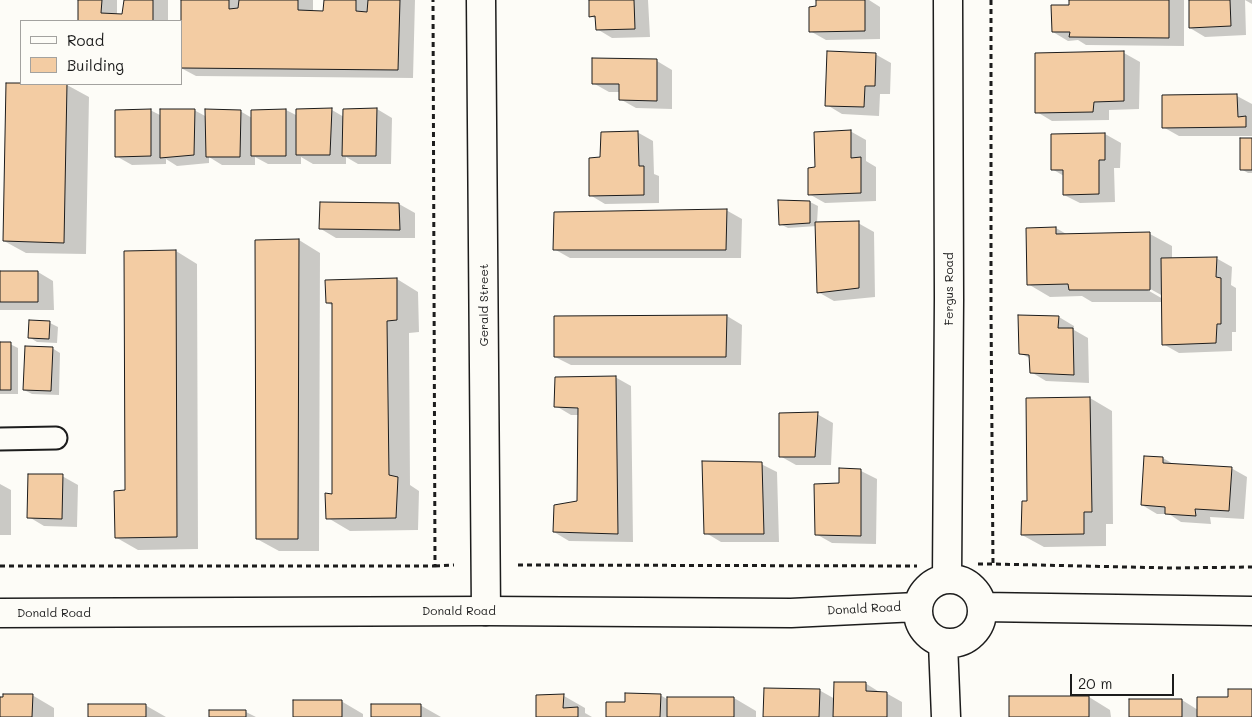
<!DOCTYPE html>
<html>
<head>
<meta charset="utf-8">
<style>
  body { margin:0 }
  #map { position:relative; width:1252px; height:717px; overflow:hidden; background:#fdfcf7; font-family:Mali,sans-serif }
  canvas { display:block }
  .legend { position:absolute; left:20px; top:20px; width:162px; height:65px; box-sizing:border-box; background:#fdfcf7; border:1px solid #a3a29f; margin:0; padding:6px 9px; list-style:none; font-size:15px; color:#1c1c1c }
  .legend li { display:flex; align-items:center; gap:10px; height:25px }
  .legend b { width:25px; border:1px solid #a3a29f }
  .scale { position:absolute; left:1070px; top:674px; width:104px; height:22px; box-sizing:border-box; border:2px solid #1c1c1c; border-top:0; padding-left:6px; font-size:15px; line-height:18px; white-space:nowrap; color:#1c1c1c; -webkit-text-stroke:4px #fdfcf7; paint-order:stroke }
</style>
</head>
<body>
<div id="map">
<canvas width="1252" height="717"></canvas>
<ul class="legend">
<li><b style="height:6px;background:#fdfcf7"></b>Road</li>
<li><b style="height:14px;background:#f3cca3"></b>Building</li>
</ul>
<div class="scale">20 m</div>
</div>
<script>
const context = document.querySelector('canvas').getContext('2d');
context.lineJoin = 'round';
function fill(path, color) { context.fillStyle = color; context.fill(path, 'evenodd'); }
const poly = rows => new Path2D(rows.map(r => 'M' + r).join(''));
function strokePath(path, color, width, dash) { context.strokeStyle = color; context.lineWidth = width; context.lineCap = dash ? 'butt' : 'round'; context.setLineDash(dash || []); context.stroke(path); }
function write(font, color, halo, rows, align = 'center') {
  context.font = font + ' Mali,sans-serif'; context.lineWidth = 4; context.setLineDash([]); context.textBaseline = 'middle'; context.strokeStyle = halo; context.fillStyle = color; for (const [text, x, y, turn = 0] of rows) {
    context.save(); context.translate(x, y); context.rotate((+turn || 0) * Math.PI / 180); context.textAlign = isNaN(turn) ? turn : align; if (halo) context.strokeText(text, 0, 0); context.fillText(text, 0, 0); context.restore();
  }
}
const shadow = poly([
  [79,0,117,0,117,15,123,16,125,0,168,0,168,21,79,21],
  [182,0,313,0,313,12,324,12,325,0,415,0,413,78,196,76,181,68],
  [590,0,648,0,650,37,612,38,597,29,596,19,591,16],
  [817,0,869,0,880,7,880,39,826,40,810,31,817,7],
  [1070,0,1184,0,1184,46,1086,45,1078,40,1068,41,1053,32,1070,6],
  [1190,0,1252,0,1252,4,1245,0,1246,35,1205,37,1190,28],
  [1124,53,1140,62,1139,109,1109,110,1109,120,1052,121,1037,112,1037,54],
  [875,54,891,63,890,94,880,94,879,116,842,114,827,105],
  [657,61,672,70,672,109,636,108,620,99,620,92,609,92,593,83],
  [67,85,89,97,86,254,26,253,4,241],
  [1163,96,1237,96,1252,104,1252,136,1179,136,1163,127],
  [377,109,392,118,391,164,358,164,346,157,346,164,313,164,301,157,301,164,268,164,255,157,255,165,222,165,209,157,209,163,177,166,166,159,166,164,132,165,116,156,150,110,162,116,194,110,207,117,240,111,252,118,252,111,286,110,298,116,298,111,332,110,344,117],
  [850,131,866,140,866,161,876,167,876,201,825,203,809,194,816,168],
  [637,132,653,141,654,174,659,176,659,203,605,204,590,195,601,158],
  [1105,134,1121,143,1120,168,1114,168,1115,202,1080,203,1064,195,1064,176,1052,169,1052,135],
  [1252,139,1252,173,1248,173,1241,169],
  [810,202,818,206,817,223,858,223,874,232,875,297,834,301,818,292,817,226,788,228,780,224],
  [321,203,399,204,415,213,415,238,336,238,321,229],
  [726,210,742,219,741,258,570,258,554,249],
  [1056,228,1068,235,1150,234,1172,246,1172,259,1216,258,1232,267,1231,285,1236,288,1236,332,1232,332,1232,351,1179,353,1163,344,1163,302,1092,302,1082,296,1050,297,1028,284,1028,229],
  [1145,286,1163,296,1163,299,1144,288],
  [299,240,320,253,319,551,279,551,257,539],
  [176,251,197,264,198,549,138,550,117,538],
  [0,272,38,272,53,281,54,310,0,310],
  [397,279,418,292,419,332,409,333,410,485,419,491,418,530,350,531,328,518,333,496,334,306,327,303],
  [727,316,742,325,741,365,571,365,555,357],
  [1059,317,1074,326,1074,330,1088,338,1089,383,1046,381,1031,372,1031,359,1020,353],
  [50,323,58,327,57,343,37,342,29,337],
  [0,344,10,344,18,348,18,394,0,394],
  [52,348,60,353,59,395,32,394,24,390],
  [615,377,631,386,633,542,569,541,554,532,579,502,579,415,571,415,556,406],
  [1090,398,1112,411,1113,524,1106,524,1106,546,1044,547,1022,535,1028,502],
  [817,414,833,423,831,465,796,465,780,456],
  [1163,458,1175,465,1231,468,1247,477,1244,519,1210,517,1211,524,1181,522,1169,514,1157,514,1142,505],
  [761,464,777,472,779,542,721,542,706,533],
  [840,469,861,471,877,479,876,544,832,543,816,534,840,484],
  [62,476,78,485,77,527,44,526,29,517],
  [0,484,11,490,11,535,0,535],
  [865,683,881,693,886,693,902,702,902,717,765,717,819,690,835,699],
  [1252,690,1252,717,1130,717,1182,700,1198,710],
  [32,695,54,708,54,717,0,717,0,696,5,699],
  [660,695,667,699,734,698,756,711,756,717,607,717,626,704],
  [564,696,585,708,585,713,592,717,538,717],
  [1089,697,1110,710,1111,717,1011,717],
  [341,701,363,714,363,717,294,717],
  [145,705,166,717,89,717],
  [420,705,441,717,373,717],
  [211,712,246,712,256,717,211,717]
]);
const building = poly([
  [78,0,102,0,101,13,122,14,124,0,153,0,153,21,78,21,78,0],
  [181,0,229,0,229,9,238,8,239,0,298,0,298,10,323,11,324,0,356,0,356,11,367,12,368,0,400,0,398,70,181,68,181,0],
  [589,0,634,0,635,29,596,30,595,16,589,17,589,0],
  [816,0,865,0,865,31,809,32,809,7,816,6,816,0],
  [1069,0,1169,0,1169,38,1069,37,1070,32,1052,32,1051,5,1069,5,1069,0],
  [1189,0,1230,0,1231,26,1189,28,1189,0],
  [827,51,876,53,875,86,865,86,864,107,825,106,827,51],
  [1124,51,1124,101,1094,102,1093,112,1035,113,1035,53,1124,51],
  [592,58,657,59,657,101,619,100,619,84,592,84,592,58],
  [6,83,21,83,21,84,67,84,64,243,3,241,6,83],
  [1237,94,1238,117,1246,116,1246,127,1162,128,1162,95,1237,94],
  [332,108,330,155,296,155,296,109,332,108],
  [377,108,376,156,342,156,343,109,377,108],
  [151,109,151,156,115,157,115,110,151,109],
  [160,109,195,109,194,155,160,158,160,109],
  [205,109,241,110,240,157,206,157,205,109],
  [286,109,286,156,251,156,251,110,286,109],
  [851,130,851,158,861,157,861,193,808,195,808,168,815,167,814,132,851,130],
  [638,131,639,166,644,166,644,195,589,196,589,158,600,157,601,132,638,131],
  [1105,133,1105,160,1099,160,1099,194,1063,195,1063,170,1051,170,1051,134,1105,133],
  [1240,138,1252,138,1252,170,1240,170,1240,138],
  [778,200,810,201,810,223,779,225,778,200],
  [320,202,399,203,400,230,319,229,320,202],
  [727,209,726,250,553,250,554,212,727,209],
  [859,221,859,288,817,293,815,222,859,221],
  [1056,227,1056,234,1150,232,1150,290,1069,290,1068,284,1027,285,1026,228,1056,227],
  [299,239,298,539,256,539,255,240,299,239],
  [176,250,177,537,115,538,114,491,125,490,124,251,176,250],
  [1217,257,1216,277,1221,278,1221,324,1217,324,1216,343,1162,345,1161,258,1217,257],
  [0,271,38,271,38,302,0,302,0,271],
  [397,278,397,320,387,321,389,475,398,477,396,518,326,519,325,493,332,494,332,303,326,303,325,280,397,278],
  [727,315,726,357,554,357,554,316,727,315],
  [1018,315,1059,316,1058,328,1073,328,1074,375,1030,373,1029,355,1019,354,1018,315],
  [29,320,50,321,49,339,28,338,29,320],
  [0,342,11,342,11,390,0,390,0,342],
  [25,346,53,347,51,391,23,390,25,346],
  [616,376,618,534,553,532,554,505,577,501,578,408,554,407,555,377,616,376],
  [1090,397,1092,512,1084,512,1084,534,1021,535,1022,501,1027,501,1026,398,1090,397],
  [818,412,815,457,779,457,779,413,818,412],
  [1144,456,1163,457,1163,463,1232,467,1229,511,1195,509,1196,516,1165,514,1165,507,1141,505,1144,456],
  [702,461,762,462,764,534,704,534,702,461],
  [839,468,861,469,861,536,815,535,814,484,839,483,839,468],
  [28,474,63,474,62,519,27,518,28,474],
  [834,682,866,682,866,691,887,692,887,717,833,717,834,682],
  [764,688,820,689,819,717,763,717,764,688],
  [1228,689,1252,689,1252,717,1197,717,1197,697,1228,697,1228,689],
  [625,693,661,694,660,717,606,717,606,702,625,702,625,693],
  [3,694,33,694,32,717,0,717,0,697,3,697,3,694],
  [564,694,563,708,578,707,578,717,536,717,536,695,564,694],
  [1009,696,1089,696,1089,717,1009,717,1009,696],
  [667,697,734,697,734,717,667,717,667,697],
  [1129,699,1182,699,1182,717,1129,717,1129,699],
  [293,700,342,700,342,717,293,717,293,700],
  [88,704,146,704,146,717,88,717,88,704],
  [371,704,421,704,421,717,371,717,371,704],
  [209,710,246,710,246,717,209,717,209,710]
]);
const path = poly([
  [991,0,991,310,993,564,1172,568,1252,567],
  [978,564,993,564],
  [518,565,917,566],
  [0,566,435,566,433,0],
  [435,566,454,565]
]);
const lane = poly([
  [0,439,56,438]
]);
const street = poly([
  [481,0,486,611]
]);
const secondary = poly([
  [947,578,949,299,948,0],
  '918 611a32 32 0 1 1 64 0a32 32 0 1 1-64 0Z',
  [982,607,1252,611],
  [0,613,486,611,791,613,917,607],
  [943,643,946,717]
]);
const streetNames = [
  ["Fergus Road",949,289,-90],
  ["Gerald Street",484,305,-90],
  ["Donald Road",864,609,-3],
  ["Donald Road",459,611],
  ["Donald Road",54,613]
];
fill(shadow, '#0003');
fill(building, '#f3cca3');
strokePath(building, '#1c1c1c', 1);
strokePath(lane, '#1c1c1c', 25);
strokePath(street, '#1c1c1c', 31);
strokePath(secondary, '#1c1c1c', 31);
strokePath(path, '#1c1c1c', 3, [5, 4]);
strokePath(lane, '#fdfcf7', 21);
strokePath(street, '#fdfcf7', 28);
strokePath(secondary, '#fdfcf7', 28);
write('12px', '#1c1c1c', '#fdfcf7', streetNames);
</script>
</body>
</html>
